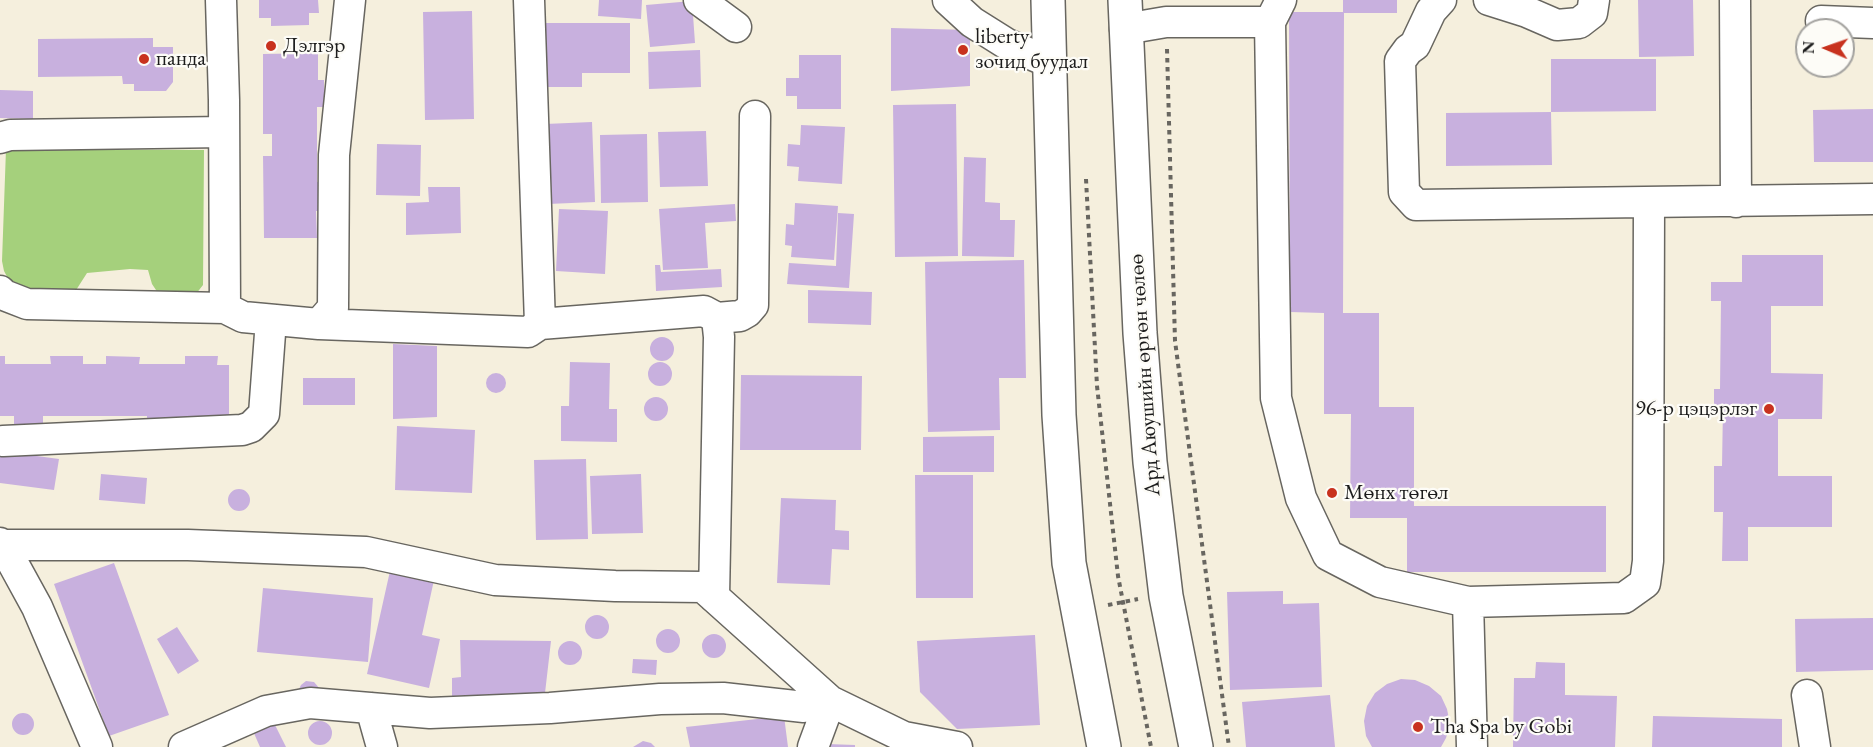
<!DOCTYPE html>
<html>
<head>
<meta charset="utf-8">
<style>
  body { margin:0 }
  #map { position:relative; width:1873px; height:747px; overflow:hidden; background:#f5efdd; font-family:"EB Garamond",serif }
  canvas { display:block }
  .north { position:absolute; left:1795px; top:18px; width:60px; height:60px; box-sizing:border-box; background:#fdfcf7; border:2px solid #a3a29f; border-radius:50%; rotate:272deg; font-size:16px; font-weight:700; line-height:24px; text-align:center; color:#1c1c1c }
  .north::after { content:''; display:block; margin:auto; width:21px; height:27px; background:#c8321e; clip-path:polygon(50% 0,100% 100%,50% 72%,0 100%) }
</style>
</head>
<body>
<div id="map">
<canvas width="1873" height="747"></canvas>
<div class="north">N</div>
</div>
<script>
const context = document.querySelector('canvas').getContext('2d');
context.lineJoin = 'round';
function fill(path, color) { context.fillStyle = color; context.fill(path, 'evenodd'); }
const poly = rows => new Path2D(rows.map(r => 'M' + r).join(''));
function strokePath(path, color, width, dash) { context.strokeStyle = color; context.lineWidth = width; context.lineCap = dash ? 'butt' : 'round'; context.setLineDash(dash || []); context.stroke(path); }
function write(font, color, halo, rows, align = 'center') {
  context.font = font + ' "EB Garamond",serif'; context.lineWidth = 4.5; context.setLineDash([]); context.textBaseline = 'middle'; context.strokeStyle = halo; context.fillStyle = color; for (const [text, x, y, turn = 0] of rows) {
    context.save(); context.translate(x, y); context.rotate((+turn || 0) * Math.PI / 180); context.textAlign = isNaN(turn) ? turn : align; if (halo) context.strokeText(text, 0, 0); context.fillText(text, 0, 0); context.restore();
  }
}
const green = poly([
  [6,149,204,150,203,285,192,299,162,299,152,284,148,270,130,269,87,273,71,298,53,303,11,284,4,271,2,261]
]);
const building = poly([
  [259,0,318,0,319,13,309,13,309,25,271,26,271,18,259,18],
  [599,0,642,0,641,19,598,16],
  [1343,0,1397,0,1397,13,1344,13,1343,313,1379,313,1379,407,1414,407,1414,506,1606,506,1606,572,1407,572,1407,518,1350,518,1351,414,1324,414,1324,313,1290,312,1289,12,1343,12],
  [1638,0,1693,0,1694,56,1639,57],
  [692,1,695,43,650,47,646,5],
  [472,11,474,119,425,120,423,12],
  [542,23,630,23,630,73,582,73,582,87,542,87],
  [891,28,970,30,970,86,891,91],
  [153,38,153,47,173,47,173,82,166,91,134,91,134,84,123,84,122,76,38,77,38,39],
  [700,50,701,87,649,89,648,52],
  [318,53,318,80,324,80,324,107,317,107,317,182,324,183,324,211,316,211,317,238,264,238,263,156,272,156,272,134,263,134,263,54],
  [799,55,841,55,841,109,797,109,797,96,786,96,786,78,799,78],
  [1551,59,1656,59,1656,111,1551,112,1552,165,1446,166,1446,113,1551,112],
  [0,90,33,91,33,119,0,118],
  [956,104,958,256,895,257,893,105],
  [1873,109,1873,162,1814,162,1813,110],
  [592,122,595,202,548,204,545,124],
  [801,125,845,127,842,184,798,181,799,167,787,166,788,144,800,145],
  [706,131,708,186,660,187,658,132],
  [647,134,648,202,601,203,600,135],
  [377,144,421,145,420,196,376,195],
  [964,157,986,158,985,202,1000,203,1000,220,1015,220,1014,257,962,256],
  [428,187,460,187,461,233,406,235,406,203,429,202],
  [795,203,838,206,834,260,791,257,792,246,785,245,786,224,794,225],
  [735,204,736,221,705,223,708,268,663,270,659,209],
  [559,209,608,211,605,274,556,271],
  [838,213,854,214,849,288,787,284,789,263,836,266],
  [1742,255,1823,255,1823,306,1771,306,1771,373,1823,374,1822,419,1778,419,1778,476,1832,476,1832,527,1748,527,1748,561,1722,561,1723,512,1714,512,1714,466,1722,466,1723,407,1714,407,1714,389,1720,389,1721,301,1711,301,1711,282,1742,282],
  [1024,260,1026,378,999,378,1000,430,928,432,925,262],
  [655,265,660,265,661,272,721,269,722,287,656,291],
  [808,290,872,292,871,325,808,323],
  '650 349a12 12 0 1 1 24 0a12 12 0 1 1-24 0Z',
  [393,344,437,346,437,417,393,419],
  [0,356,5,356,5,364,51,364,50,356,83,356,83,364,106,364,106,356,140,357,139,364,185,364,185,356,218,356,217,365,229,365,229,417,175,417,175,425,147,425,147,416,43,416,43,427,14,427,14,416,0,416],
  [570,362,610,363,609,409,617,409,617,442,561,441,561,406,569,406],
  '648 374a12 12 0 1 1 24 0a12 12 0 1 1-24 0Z',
  '486 383a10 10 0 1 1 20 0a10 10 0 1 1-20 0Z',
  [741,375,862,376,861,450,740,450],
  [303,378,355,378,355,405,303,405],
  '644 409a12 12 0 1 1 24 0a12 12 0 1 1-24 0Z',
  [397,426,475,430,472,493,395,490],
  [994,436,994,472,923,472,923,437],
  [0,451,59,459,54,490,0,483],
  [586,459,588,539,536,540,534,460],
  [101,474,147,478,145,504,99,500],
  [641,474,643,533,592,534,590,476],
  [915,475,973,475,973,598,916,598],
  '228 500a11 11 0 1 1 22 0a11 11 0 1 1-22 0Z',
  [781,498,836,500,835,530,849,531,849,550,832,549,830,585,777,583],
  [114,563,169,715,109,736,54,584],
  [390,571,434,580,422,635,440,639,429,688,367,674],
  [263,588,373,598,368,662,257,652],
  [1283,591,1283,604,1319,603,1322,687,1230,690,1227,592],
  '585 627a12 12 0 1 1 24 0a12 12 0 1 1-24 0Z',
  [1873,618,1873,670,1796,672,1795,619],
  [177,627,199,661,178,674,157,639],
  '656 641a12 12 0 1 1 24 0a12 12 0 1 1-24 0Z',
  '702 646a12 12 0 1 1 24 0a12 12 0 1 1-24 0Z',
  [1035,635,1040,725,957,729,920,692,917,641],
  [460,640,551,641,545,693,452,696,452,678,461,677],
  '558 653a12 12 0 1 1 24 0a12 12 0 1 1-24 0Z',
  [633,659,657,660,656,675,632,673],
  [1536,662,1565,663,1565,695,1617,696,1615,747,1513,747,1514,678,1535,678],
  [1401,679,1415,680,1429,686,1441,696,1447,709,1450,724,1446,738,1441,747,1372,747,1366,736,1364,721,1367,706,1375,693,1387,684],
  [306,681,314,682,320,689,298,691,301,685],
  [1330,695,1335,747,1246,747,1242,702],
  '12 724a11 11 0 1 1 22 0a11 11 0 1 1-22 0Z',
  [784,716,788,747,690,747,686,727],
  [1653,716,1782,719,1782,747,1652,747],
  [273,721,286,747,260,747,253,731],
  '308 733a12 12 0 1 1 24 0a12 12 0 1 1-24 0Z',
  [643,741,651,743,655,747,633,747],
  [827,744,855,745,855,747,827,747]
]);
const path = poly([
  [1167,49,1175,341,1229,747],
  [1086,179,1097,386,1118,576,1151,747],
  [1108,605,1138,599]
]);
const minor = poly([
  [221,0,224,100,225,308],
  [529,0,540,324],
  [699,0,736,27],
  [948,0,972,22,1007,44,1049,62],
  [1281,0,1270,22,1276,398,1301,498,1328,555,1380,582,1468,602,1624,598,1645,583,1648,561,1649,203],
  [1441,0,1431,11,1415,45,1408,50,1400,61,1404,192,1416,205,1873,199],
  [1489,0,1527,12,1557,25,1579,23,1592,13,1594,0],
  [1735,0,1736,202],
  [1821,21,1873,23],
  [1125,29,1166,22,1270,22],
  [0,138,10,135,224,132],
  [0,291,4,295,27,304,225,308,243,317,319,324,333,308,334,155,350,0],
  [717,318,740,316,747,312,753,305,755,116],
  [319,324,528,332,540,324,704,311,717,318,719,337,714,597],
  [3,441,242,430,251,427,264,414,271,320],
  [0,543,3,545,188,545,366,552,495,580,615,586,703,587,830,701,904,737,957,747],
  [3,545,37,607,97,747],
  [1468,602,1472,747],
  [1807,695,1815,747],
  [371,708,382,747],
  [184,747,266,711,310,703,430,713,550,708,660,699,723,698,804,707,830,701,813,747]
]);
const major = poly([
  [1048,0,1059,415,1069,563,1104,747],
  [1125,0,1140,333,1150,462,1166,596,1196,747]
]);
const markers = [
  [271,46,6,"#c8321e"],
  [963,50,6,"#c8321e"],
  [144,59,6,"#c8321e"],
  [1769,409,6,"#c8321e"],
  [1332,493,6,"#c8321e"],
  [1418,727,6,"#c8321e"]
];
const poiNames = [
  ["liberty",975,37],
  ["зочид буудал",975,62],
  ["Дэлгэр",283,46],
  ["панда",156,59],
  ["96-р цэцэрлэг",1757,409,"right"],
  ["Мөнх төгөл",1344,493],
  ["Tha Spa by Gobi",1430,727]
];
const streetNames = [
  ["Ард Аюушийн өргөн чөлөө",1145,375,-94]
];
fill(green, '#a5d07c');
fill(building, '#c8b0de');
strokePath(minor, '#686660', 33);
strokePath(major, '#686660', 36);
strokePath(path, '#686660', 4, [4.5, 4.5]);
strokePath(minor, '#fff', 30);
strokePath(major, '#fff', 33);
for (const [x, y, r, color] of markers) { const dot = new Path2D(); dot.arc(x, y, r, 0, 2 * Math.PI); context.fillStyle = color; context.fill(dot); strokePath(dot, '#fdfcf7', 2); }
write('22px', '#1c1c1c', '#fdfcf7', poiNames, 'left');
write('22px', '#1c1c1c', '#fdfcf7', streetNames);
</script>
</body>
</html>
